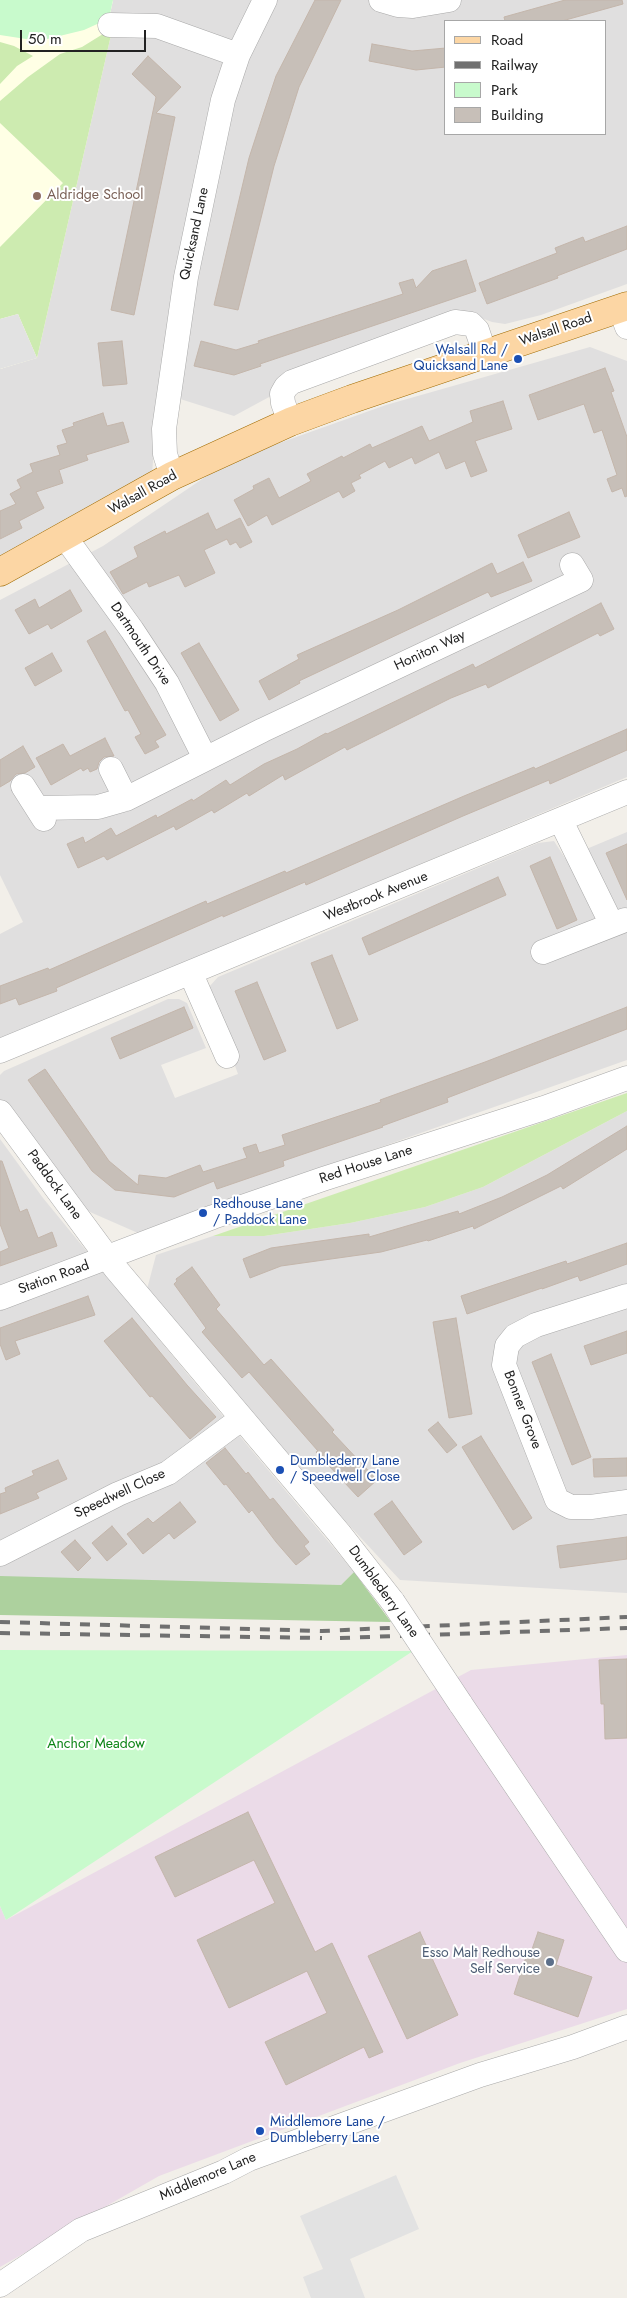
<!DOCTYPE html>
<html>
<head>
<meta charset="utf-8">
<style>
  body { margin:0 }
  #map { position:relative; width:627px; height:2298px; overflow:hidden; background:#f2efe9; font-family:Jost,sans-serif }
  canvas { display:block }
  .legend { position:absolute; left:444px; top:20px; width:162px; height:115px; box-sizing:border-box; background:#fff; border:1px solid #a7a7a7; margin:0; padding:6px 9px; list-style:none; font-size:15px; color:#222 }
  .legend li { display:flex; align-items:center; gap:10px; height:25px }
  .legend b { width:25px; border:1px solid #a7a7a7 }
  .scale { position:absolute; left:20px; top:30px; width:126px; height:22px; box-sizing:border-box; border:2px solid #222; border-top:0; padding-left:6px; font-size:15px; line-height:18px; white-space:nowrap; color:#222; -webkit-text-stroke:4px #fff; paint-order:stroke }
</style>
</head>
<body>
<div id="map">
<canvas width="627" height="2298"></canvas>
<ul class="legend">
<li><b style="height:6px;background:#fcd6a4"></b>Road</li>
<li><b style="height:6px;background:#707070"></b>Railway</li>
<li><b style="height:14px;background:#c8facc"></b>Park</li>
<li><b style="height:14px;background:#c7bfb8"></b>Building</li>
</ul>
<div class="scale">50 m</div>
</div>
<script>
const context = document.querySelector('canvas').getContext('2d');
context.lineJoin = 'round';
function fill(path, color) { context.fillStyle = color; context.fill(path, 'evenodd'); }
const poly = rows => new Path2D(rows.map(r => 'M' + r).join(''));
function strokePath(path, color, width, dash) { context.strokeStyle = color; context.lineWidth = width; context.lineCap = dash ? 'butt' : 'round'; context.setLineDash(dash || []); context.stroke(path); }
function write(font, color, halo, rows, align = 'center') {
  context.font = font + ' Jost,sans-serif'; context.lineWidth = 4; context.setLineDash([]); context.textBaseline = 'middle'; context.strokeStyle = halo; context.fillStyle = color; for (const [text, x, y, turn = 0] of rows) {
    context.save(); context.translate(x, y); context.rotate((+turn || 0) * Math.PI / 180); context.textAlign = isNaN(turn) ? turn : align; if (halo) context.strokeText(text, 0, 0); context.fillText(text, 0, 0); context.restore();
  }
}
const residential = poly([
  [113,0,627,0,627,284,541,315,505,324,492,322,463,311,271,396,234,416,177,398,158,390,152,475,0,560,0,369,37,357],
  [446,21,606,21,606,134,446,134],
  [590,347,627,361,627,777,0,1041,0,934,23,922,0,875,0,600,103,546,229,461,386,405],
  [627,832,627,1060,138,1233,90,1212,80,1205,0,1101,0,1075,4,1071,168,999,179,999,187,1003,206,1048,161,1065,175,1098,238,1074,211,999,209,987,218,977,538,843,554,841,565,858],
  [627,1111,627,1593,400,1580,269,1439,146,1293,156,1255,213,1236,264,1236,350,1223,425,1207,483,1187],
  [0,1139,43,1198,185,1371,354,1572,341,1585,0,1581]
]);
const industrial = poly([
  [627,1655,627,2009,460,2063,159,2176,0,2267,0,1906,6,1920,471,1670]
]);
const education = poly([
  [0,0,113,0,110,14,111,35,37,358,0,369]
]);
const grass = poly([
  [103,34,111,35,37,358,18,314,0,319,0,247,63,183,0,123,0,101,28,77,60,54,82,47],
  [0,42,14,46,33,56,17,66,0,84],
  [627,1093,627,1111,483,1187,425,1207,350,1223,264,1236,213,1236]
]);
const forest = poly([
  [354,1572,391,1622,0,1615,0,1576,341,1585]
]);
const park = poly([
  [0,0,113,0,110,14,106,20,84,30,39,41,0,35],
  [0,1650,413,1651,6,1920,0,1906]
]);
const parking = poly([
  [18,314,37,358,0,369,0,319],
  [396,2175,419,2229,350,2259,365,2298,311,2298,303,2277,323,2269,300,2216]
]);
const building = poly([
  [315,0,341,0,299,87,274,166,238,310,214,305,249,158,263,115,276,76,315,0],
  [565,0,622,0,623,4,562,21,505,21,504,17,565,0],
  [372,44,412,51,446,48,446,67,416,70,369,61,372,44],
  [148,56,181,87,156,113,175,117,134,315,111,310,156,97,132,74,148,56],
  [627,226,627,249,557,276,558,278,487,304,479,283,557,253,555,248,583,237,585,242,627,226],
  [466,260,476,291,260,364,261,366,234,375,194,366,201,341,236,350,259,343,258,341,403,294,399,283,413,279,416,288,432,271,466,260],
  [122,341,127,384,103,386,98,343,122,341],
  [605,368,614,391,611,392,627,437,627,496,625,497,622,488,612,492,607,479,617,475,602,430,594,433,584,404,538,420,529,395,605,368],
  [503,401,512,429,475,441,487,471,471,477,465,461,446,469,439,452,415,464,412,457,389,468,385,461,359,475,361,478,351,483,355,491,343,498,339,491,272,525,267,515,248,526,234,500,254,489,253,486,269,478,279,498,311,481,307,474,342,456,343,458,370,444,372,448,422,426,429,441,473,422,470,411,503,401],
  [103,413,107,426,123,422,129,442,86,455,88,460,59,470,63,483,36,492,44,508,19,521,22,528,0,539,0,511,16,504,10,494,21,488,17,480,33,472,30,464,60,455,57,446,67,443,62,430,74,426,73,423,103,413],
  [569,512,580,537,528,558,518,535,569,512],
  [208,513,216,530,240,518,252,542,240,548,236,542,230,545,227,539,204,550,215,573,185,587,179,575,149,587,147,582,123,594,110,572,138,557,134,547,165,531,166,534,208,513],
  [523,562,532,581,491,597,488,592,299,681,300,683,269,700,259,681,299,659,297,655,398,610,492,563,497,574,523,562],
  [70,590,82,611,51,629,48,624,29,634,15,610,35,599,39,608,70,590],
  [601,603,614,629,600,636,598,633,488,688,486,684,451,698,347,750,345,747,285,780,283,775,249,796,247,793,214,813,212,810,176,830,174,826,107,860,104,856,78,868,67,844,83,837,85,843,111,828,116,836,156,815,157,818,192,799,193,801,226,780,230,785,264,764,297,749,326,733,327,734,473,664,475,668,601,603],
  [105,631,166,735,155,741,159,747,145,754,135,737,141,734,128,710,125,711,87,641,105,631],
  [199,643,239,710,220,721,181,653,199,643],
  [52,653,62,671,35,686,25,668,52,653],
  [627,729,627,750,550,784,549,780,463,816,306,885,305,882,223,917,223,915,56,988,57,991,19,1005,16,998,0,1004,0,986,48,968,49,970,206,901,207,904,285,871,286,873,464,796,534,767,535,769,627,729],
  [105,738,114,756,104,757,99,762,97,769,90,772,88,768,83,771,81,768,51,785,36,758,63,744,70,756,105,738],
  [23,746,35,767,25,773,16,774,10,781,0,787,0,760,23,746],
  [627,844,627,900,606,853,627,844],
  [550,857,577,920,557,929,530,866,550,857],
  [498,877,506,895,369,955,362,938,498,877],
  [332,955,358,1020,337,1029,311,963,332,955],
  [257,982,286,1051,264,1060,235,991,257,982],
  [184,1007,193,1028,120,1059,111,1038,184,1007],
  [627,1007,627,1029,447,1098,448,1102,382,1126,383,1127,283,1161,284,1166,217,1189,214,1181,174,1197,115,1190,92,1171,28,1080,45,1069,109,1161,138,1185,139,1175,166,1178,200,1165,203,1172,247,1158,243,1148,256,1144,259,1153,285,1145,282,1135,381,1102,380,1100,485,1062,627,1007],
  [627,1126,627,1149,563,1189,561,1186,474,1229,473,1226,428,1241,427,1240,381,1252,281,1266,250,1278,243,1259,271,1248,369,1234,369,1237,458,1211,459,1214,502,1197,547,1175,627,1126],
  [0,1161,2,1161,20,1212,27,1209,38,1238,52,1232,57,1246,0,1266,0,1252,9,1248,0,1224,0,1161],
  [627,1243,627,1264,580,1281,578,1276,542,1289,542,1288,467,1314,461,1296,566,1261,567,1264,627,1243],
  [192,1267,220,1305,216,1309,264,1365,271,1359,334,1430,332,1432,377,1480,358,1497,316,1452,318,1451,249,1372,242,1378,202,1332,206,1328,174,1284,177,1281,176,1279,192,1267],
  [88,1296,95,1315,15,1341,20,1354,6,1360,0,1344,0,1328,88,1296],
  [132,1318,187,1385,216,1417,190,1439,152,1396,150,1397,104,1341,132,1318],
  [456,1318,472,1414,449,1418,433,1322,456,1318],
  [627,1331,627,1353,591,1365,584,1346,627,1331],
  [551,1354,591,1457,572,1465,532,1362,551,1354],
  [438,1422,457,1445,447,1453,428,1430,438,1422],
  [481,1436,532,1518,513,1530,462,1447,481,1436],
  [225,1448,246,1474,248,1472,270,1500,273,1498,309,1542,304,1546,310,1554,296,1565,276,1542,252,1510,249,1513,226,1484,224,1485,206,1463,225,1448],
  [627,1458,627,1476,594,1477,593,1459,627,1458],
  [58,1460,67,1479,36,1493,39,1498,0,1514,0,1494,6,1492,5,1488,34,1475,32,1471,58,1460],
  [392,1501,422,1542,404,1555,374,1514,392,1501],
  [180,1502,196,1522,174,1539,169,1533,143,1554,127,1534,148,1518,153,1523,180,1502],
  [112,1526,127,1544,107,1561,92,1543,112,1526],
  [627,1537,627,1559,560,1568,557,1546,627,1537],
  [75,1540,91,1558,78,1571,61,1552,75,1540],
  [627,1659,627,1738,605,1739,604,1704,601,1704,599,1660,627,1659],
  [248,1812,315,1952,332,1943,383,2052,369,2058,364,2047,286,2085,265,2042,327,2013,307,1971,229,2008,197,1940,275,1903,254,1860,175,1897,155,1857,248,1812],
  [420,1932,458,2015,407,2039,368,1956,420,1932],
  [538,1932,564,1940,556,1965,592,1977,578,2017,514,1994,527,1954,530,1955,538,1932]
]);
const minor = poly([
  [381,0,398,5,413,6,449,0],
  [110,25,157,26,238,55],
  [620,308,627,327],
  [290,422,283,403,282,394,286,387,292,382,455,322,471,324,477,330,485,354],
  [172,476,165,454,164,429,186,277,223,100,238,55,265,0],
  [65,537,132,630,167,683,205,758],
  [111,769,126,799],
  [23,786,44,819],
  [38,808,98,807,126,799,263,730,581,580,572,565],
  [561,821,612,925],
  [543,952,625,920],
  [191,974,227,1056],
  [0,1051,627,792],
  [0,1112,116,1269,339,1533,393,1602],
  [627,1296,536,1325,515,1336,507,1346,504,1365,557,1500,571,1507,591,1507,627,1502],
  [0,1298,213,1217,323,1179,544,1108,627,1078],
  [0,1554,118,1494,168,1473,241,1419],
  [460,1703,627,1950],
  [0,2285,81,2230,224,2172,249,2159,480,2075,573,2047,627,2027]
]);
const major = poly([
  [0,572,172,476,290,422,352,399,627,306]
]);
const rail = poly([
  [0,1622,322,1631,627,1617],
  [0,1633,322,1638],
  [340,1638,627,1628]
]);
const minorBridge = poly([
  [393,1602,460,1703]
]);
const markers = [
  [37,196,5,"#8d6e63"],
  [518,359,5,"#1a4fb4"],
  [203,1213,5,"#1a4fb4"],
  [280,1470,5,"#1a4fb4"],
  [550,1962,5,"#5c6f8a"],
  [260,2131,5,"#1a4fb4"]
];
const educationNames = [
  ["Aldridge School",47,196]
];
const streetNames = [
  ["Quicksand Lane",195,234,-78],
  ["Walsall Road",556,330,-19],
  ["Walsall Road",143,493,-29],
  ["Dartmouth Drive",140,644,56],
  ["Honiton Way",430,651,-25],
  ["Westbrook Avenue",376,897,-22],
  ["Red House Lane",366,1165,-18],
  ["Paddock Lane",54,1185,54],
  ["Station Road",54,1278,-20],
  ["Bonner Grove",522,1410,69],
  ["Speedwell Close",120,1494,-25],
  ["Dumblederry Lane",383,1592,54],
  ["Middlemore Lane",208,2177,-23]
];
const transitNames = [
  ["Walsall Rd /",508,351,"right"],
  ["Quicksand Lane",508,367,"right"],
  ["Redhouse Lane",213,1205],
  ["/ Paddock Lane",213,1221],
  ["Dumblederry Lane",290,1462],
  ["/ Speedwell Close",290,1478],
  ["Middlemore Lane /",270,2123],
  ["Dumbleberry Lane",270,2139]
];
const parkNames = [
  ["Anchor Meadow",96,1745]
];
const serviceNames = [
  ["Esso Malt Redhouse",540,1954],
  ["Self Service",540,1970]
];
fill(residential, '#e0dfdf');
fill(industrial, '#ebdbe8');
fill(education, '#ffffe5');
fill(grass, '#cdebb0');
fill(forest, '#add19e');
fill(park, '#c8facc');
fill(parking, '#e2e2e2');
fill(building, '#c7bfb8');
strokePath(building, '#c4b6ab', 1);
strokePath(minor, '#a9a9a9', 25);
strokePath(major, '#a06b00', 29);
strokePath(minor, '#fff', 24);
strokePath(major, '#fcd6a4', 28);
strokePath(rail, '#707070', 4, [10, 10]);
strokePath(minorBridge, '#a9a9a9', 25, []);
strokePath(minorBridge, '#fff', 24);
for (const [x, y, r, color] of markers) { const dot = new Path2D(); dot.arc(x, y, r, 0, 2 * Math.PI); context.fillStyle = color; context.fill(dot); strokePath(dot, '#fff', 2); }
write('14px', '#785e54', '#fff', educationNames, 'left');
write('14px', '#222', '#fff', streetNames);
write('14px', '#164399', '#fff', transitNames, 'left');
write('14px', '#0c8416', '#fff', parkNames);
write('14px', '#4e5e75', '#fff', serviceNames, 'right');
</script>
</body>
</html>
